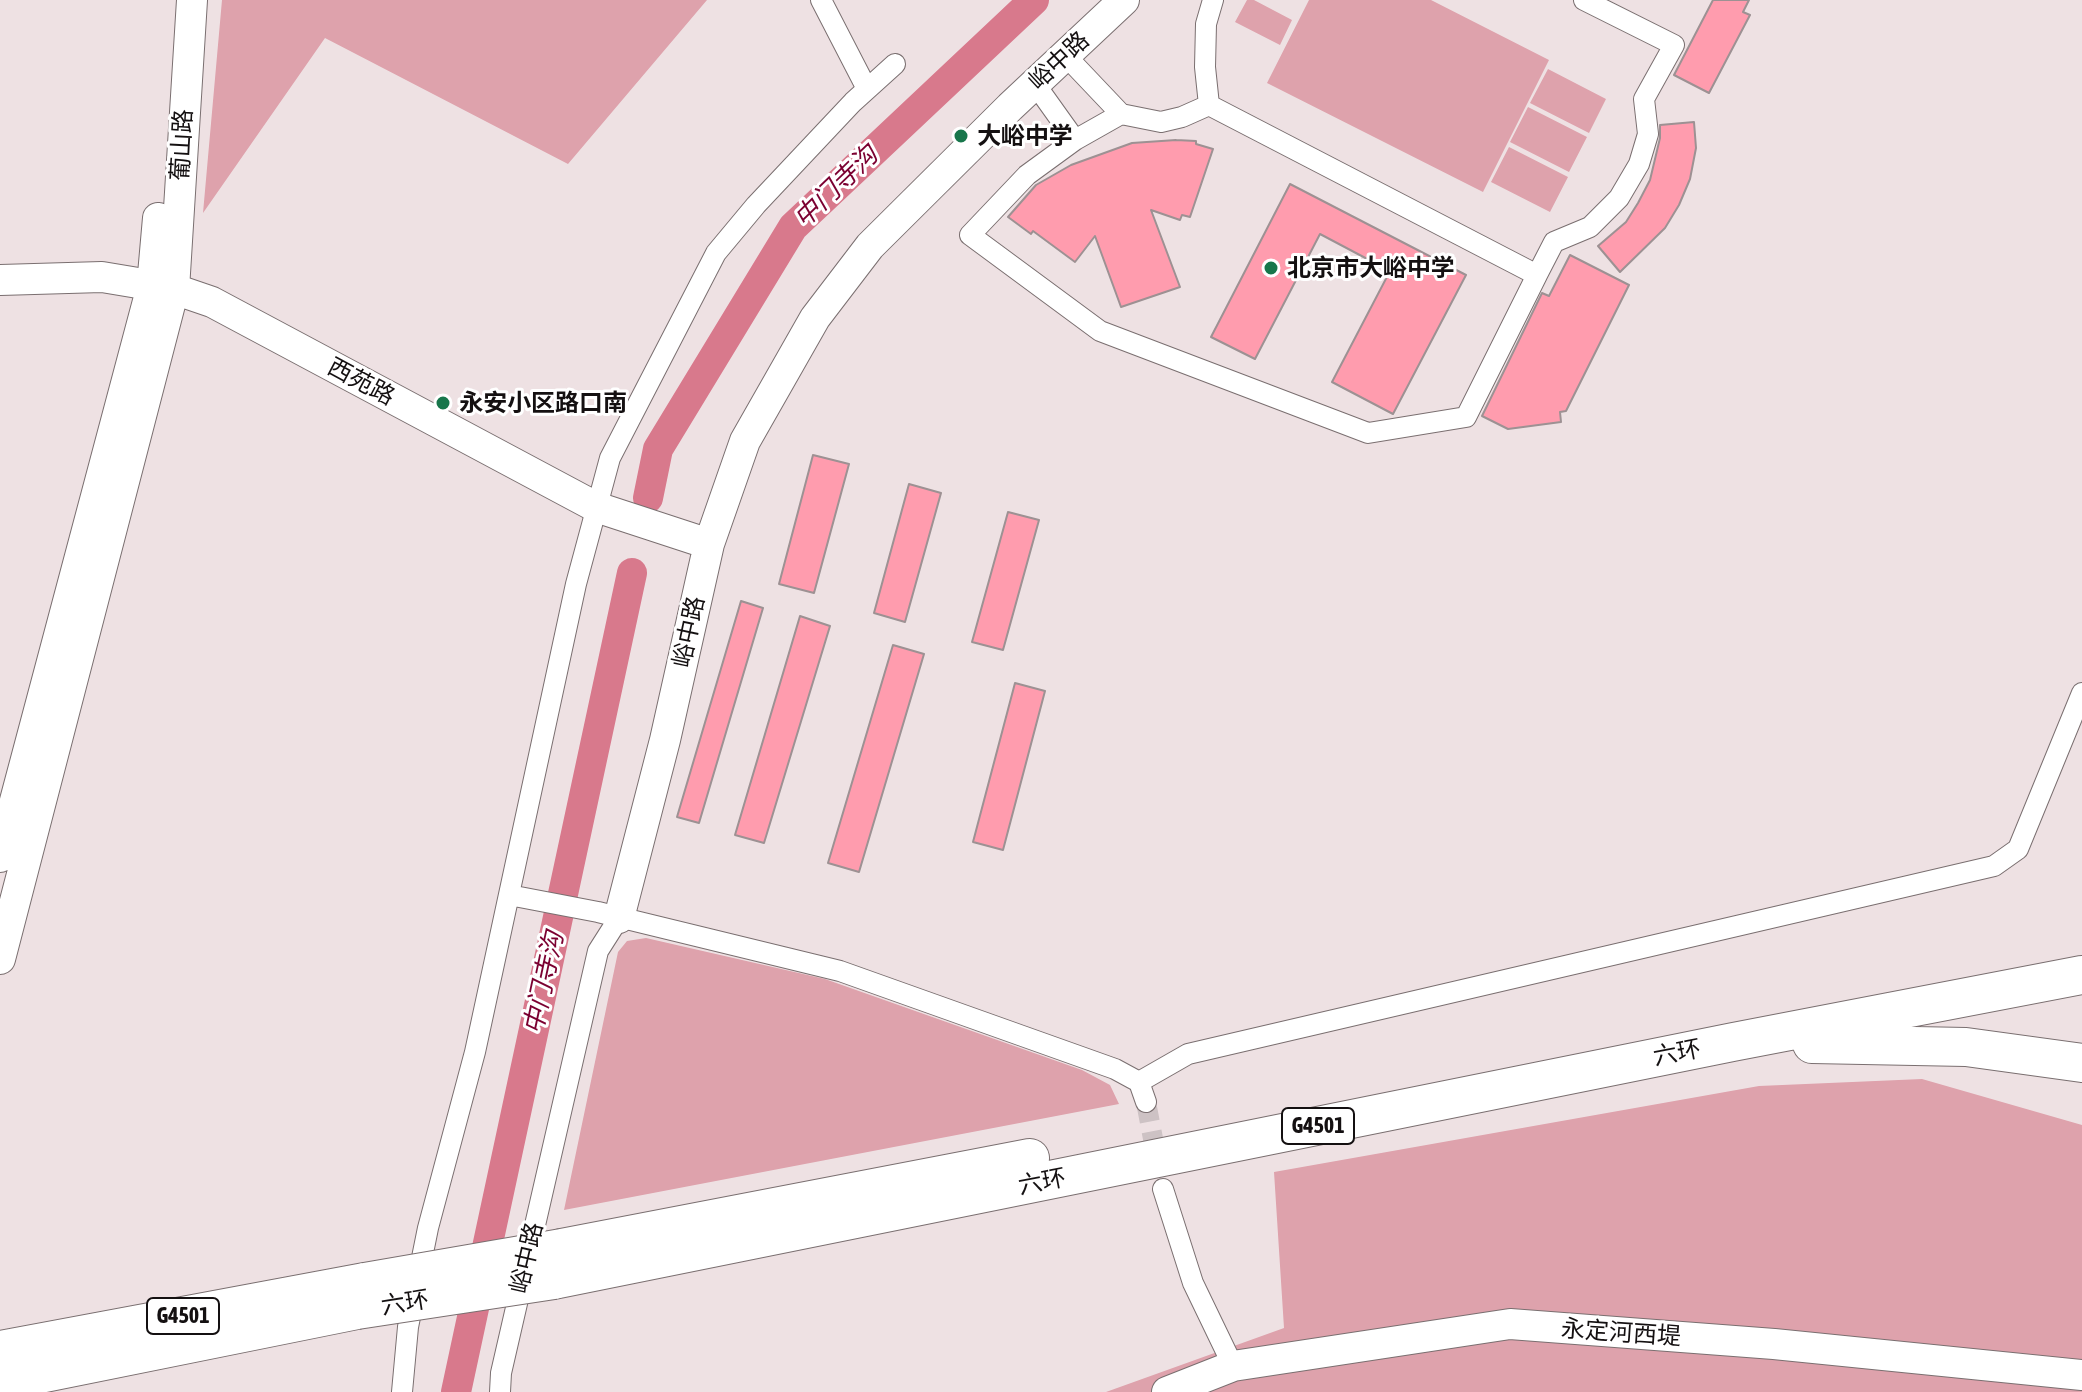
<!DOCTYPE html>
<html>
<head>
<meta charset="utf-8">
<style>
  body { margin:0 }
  canvas { display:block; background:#eee1e3 }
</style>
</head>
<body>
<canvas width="2082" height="1392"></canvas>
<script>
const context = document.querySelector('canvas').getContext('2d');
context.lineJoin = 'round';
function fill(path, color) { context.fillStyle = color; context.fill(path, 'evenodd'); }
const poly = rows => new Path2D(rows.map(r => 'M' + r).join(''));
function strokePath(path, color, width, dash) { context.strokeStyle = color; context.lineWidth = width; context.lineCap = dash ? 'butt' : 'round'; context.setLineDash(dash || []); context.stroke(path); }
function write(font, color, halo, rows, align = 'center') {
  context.font = font + ' "Asap Condensed","Noto Sans SC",sans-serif'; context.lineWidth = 6; context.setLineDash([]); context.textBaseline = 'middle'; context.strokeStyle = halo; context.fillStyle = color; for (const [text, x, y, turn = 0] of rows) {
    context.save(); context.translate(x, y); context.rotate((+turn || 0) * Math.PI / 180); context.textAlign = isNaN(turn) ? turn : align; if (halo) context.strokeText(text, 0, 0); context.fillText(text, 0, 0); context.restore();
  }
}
const green = poly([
  [222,0,707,0,568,164,325,38,203,213],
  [1247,0,1254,0,1292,20,1280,45,1235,22],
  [1309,0,1431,0,1549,60,1483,192,1267,83],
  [1548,69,1606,99,1589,133,1530,103],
  [1528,107,1587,137,1569,172,1510,142],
  [1509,147,1568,177,1550,212,1491,182],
  [646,938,825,979,1082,1070,1110,1085,1119,1104,564,1210,618,952,627,941],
  [1922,1079,2082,1125,2082,1392,1106,1392,1284,1328,1274,1172,1759,1086]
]);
const river = poly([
  [648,498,658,449,793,227,1034,0],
  [456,1392,632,573]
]);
const building = poly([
  [1713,0,1749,0,1743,12,1750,15,1709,93,1674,75,1713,0],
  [1694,122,1696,148,1690,179,1679,205,1665,228,1620,272,1598,246,1626,222,1638,203,1650,180,1660,138,1660,125,1694,122],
  [1176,140,1196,141,1196,144,1213,149,1190,217,1182,215,1180,220,1151,210,1180,287,1121,307,1095,236,1075,262,1033,231,1031,234,1008,217,1036,185,1071,165,1132,143,1176,140],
  [1290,184,1466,275,1393,414,1332,382,1390,271,1320,234,1255,359,1211,337,1290,184],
  [1570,255,1629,285,1566,411,1560,412,1561,422,1508,429,1482,416,1542,293,1549,296,1570,255],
  [813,455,849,464,814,593,779,584,813,455],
  [909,484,941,493,905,622,874,613,909,484],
  [1008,512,1039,520,1003,650,972,642,1008,512],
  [741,601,763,608,699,823,677,817,741,601],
  [800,616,830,626,764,843,735,835,800,616],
  [893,645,924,654,859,872,828,863,893,645],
  [1015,683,1045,691,1003,850,973,842,1015,683]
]);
const streetTunnel = poly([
  [1146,1102,1158,1165]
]);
const street = poly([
  [821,0,867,89],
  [1065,55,1121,114,1161,122,1182,117,1209,105,1537,275,1466,417,1368,433,1100,331,970,235,1027,175,1075,140,1121,114],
  [1035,84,1075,140],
  [1209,105,1205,67,1206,24,1213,0],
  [1537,275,1554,242,1590,227,1619,198,1639,164,1648,134,1644,99,1674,45,1584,0],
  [509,895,598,912,840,971,1115,1069,1139,1082,1146,1102],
  [1139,1082,1188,1054,1994,866,2018,849,2082,693],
  [1163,1189,1193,1283,1233,1366],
  [402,1392,408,1327,428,1228,475,1052,576,584,610,458,716,253,756,205,853,102,895,64],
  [500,1392,501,1373,598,951,619,918]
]);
const secondary = poly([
  [0,280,102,277,174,289,212,302,596,507,709,544],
  [0,857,152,286,158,218],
  [619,918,665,740,709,544,745,441,815,318,870,246,1010,107,1124,0],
  [0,959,174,289,192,0],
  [1167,1392,1233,1366,1510,1324,1774,1344,2082,1375]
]);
const highway = poly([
  [1812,1044,1966,1047,2082,1063],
  [562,1248,1030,1158],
  [554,1280,1733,1042,2082,975],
  [0,1350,365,1282],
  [0,1382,357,1310]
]);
const highwayBridge = poly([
  [365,1282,562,1248],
  [357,1310,554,1280]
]);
const markers = [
  [961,136,8,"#18764b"],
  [1271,268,8,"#18764b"],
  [443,403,8,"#18764b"]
];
const shields = [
  [1318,1126,72],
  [183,1316,72]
];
const shieldNames = [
  ["G4501",1318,1126],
  ["G4501",183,1316]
];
const streetNames = [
  ["峪中路",1059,61,-43],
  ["葡山路",182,145,-87],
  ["西苑路",361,382,28],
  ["峪中路",689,632,-78],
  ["六环",1677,1053,-11],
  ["六环",1042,1182,-11],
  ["峪中路",527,1258,-77],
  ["六环",405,1303,-9],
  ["永定河西堤",1621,1333,4]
];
const poiNames = [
  ["大峪中学",977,136],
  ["北京市大峪中学",1287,268],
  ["永安小区路口南",459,403]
];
const waterNames = [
  ["中门寺沟",836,187,-44],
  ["中门寺沟",544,983,-78]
];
fill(green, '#dea2ac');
strokePath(river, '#d8798c', 30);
fill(building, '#ff9cae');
strokePath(building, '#9d9193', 2);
strokePath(streetTunnel, '#cdc2c4', 20, [20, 10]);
strokePath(street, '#7a6f70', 22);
strokePath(secondary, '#7a6f70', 32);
strokePath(highway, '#7a6f70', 40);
strokePath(street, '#fff', 20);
strokePath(secondary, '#fff', 30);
strokePath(highway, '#fff', 38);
strokePath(highwayBridge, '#7a6f70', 40, []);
strokePath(highwayBridge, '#fff', 38);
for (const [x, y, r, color] of markers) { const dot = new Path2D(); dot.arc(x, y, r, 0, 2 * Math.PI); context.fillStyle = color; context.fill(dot); strokePath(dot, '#fff', 3); }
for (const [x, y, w] of shields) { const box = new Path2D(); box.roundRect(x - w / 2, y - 18, w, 36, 6); context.fillStyle = '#fff'; context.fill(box); strokePath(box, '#141011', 2); }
write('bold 22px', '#141011', null, shieldNames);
write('24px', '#141011', '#fff', streetNames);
write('bold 24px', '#141011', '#fff', poiNames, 'left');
write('italic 26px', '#7b0031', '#fff', waterNames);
</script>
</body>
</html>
